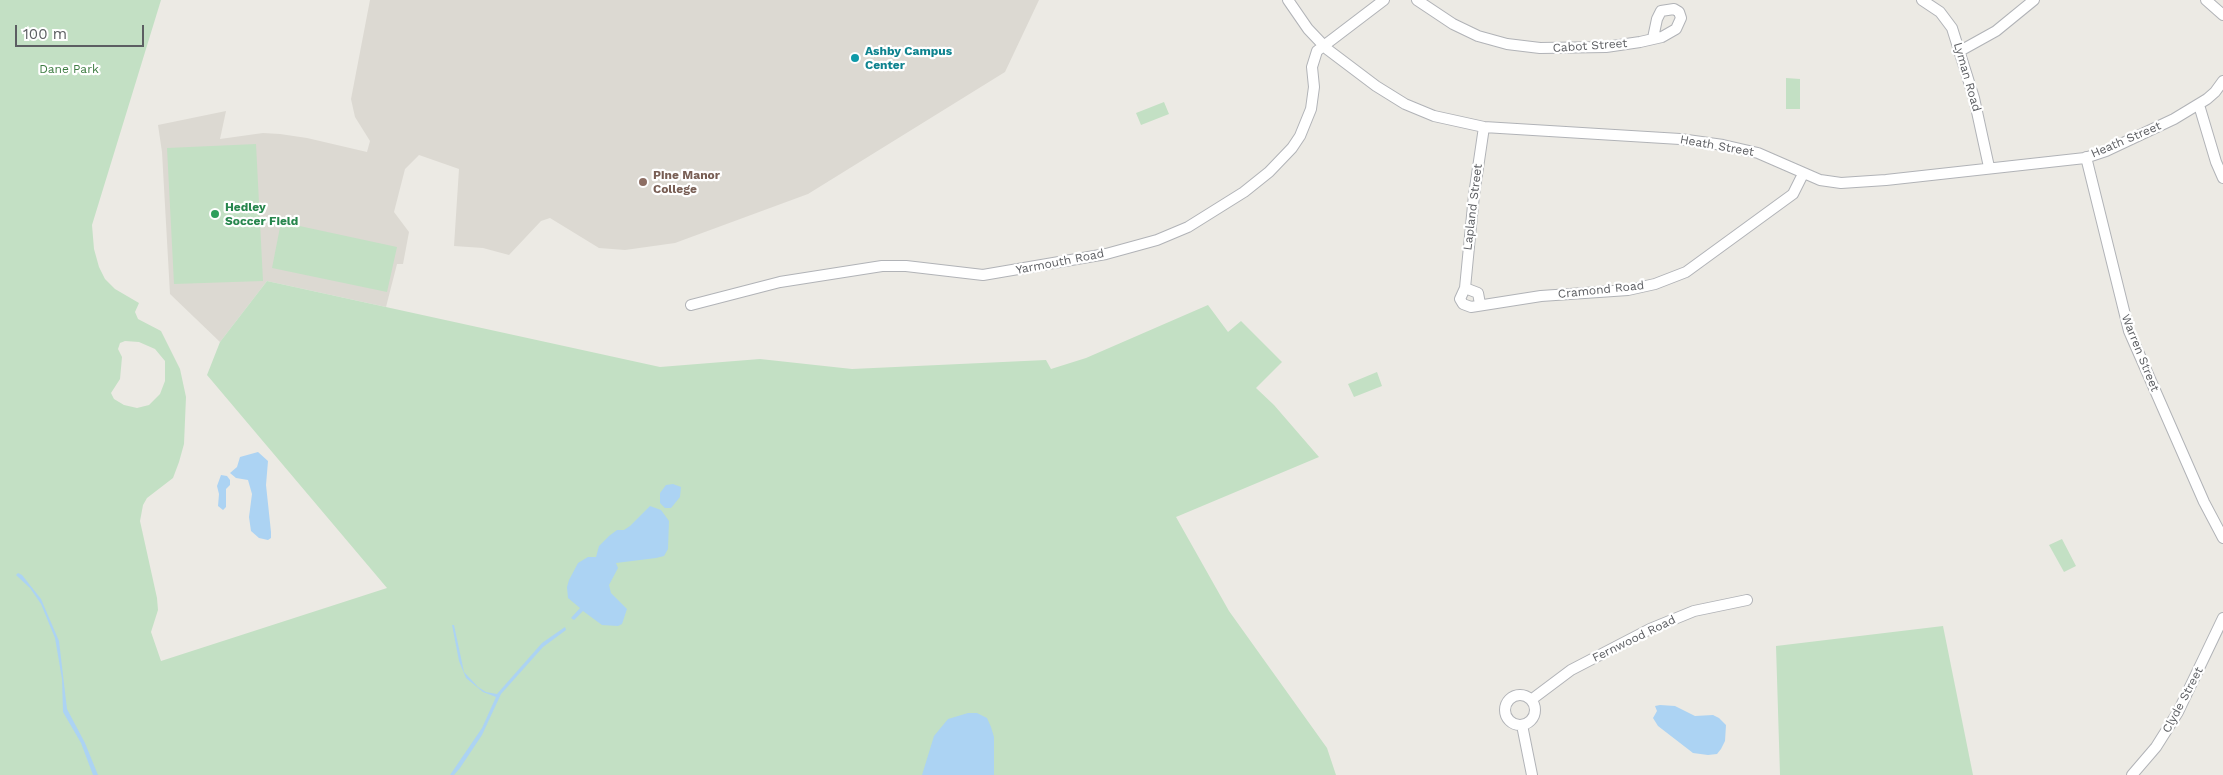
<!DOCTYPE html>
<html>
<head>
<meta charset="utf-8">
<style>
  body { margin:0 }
  #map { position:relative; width:2223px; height:775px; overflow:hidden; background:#eceae4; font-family:"Work Sans",sans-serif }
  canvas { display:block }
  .scale { position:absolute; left:15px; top:25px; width:129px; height:22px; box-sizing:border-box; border:2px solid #5c5e62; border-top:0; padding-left:6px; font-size:15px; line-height:18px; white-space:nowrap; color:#5c5e62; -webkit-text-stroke:4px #fff; paint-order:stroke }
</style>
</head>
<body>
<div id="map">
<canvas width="2223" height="775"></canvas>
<div class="scale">100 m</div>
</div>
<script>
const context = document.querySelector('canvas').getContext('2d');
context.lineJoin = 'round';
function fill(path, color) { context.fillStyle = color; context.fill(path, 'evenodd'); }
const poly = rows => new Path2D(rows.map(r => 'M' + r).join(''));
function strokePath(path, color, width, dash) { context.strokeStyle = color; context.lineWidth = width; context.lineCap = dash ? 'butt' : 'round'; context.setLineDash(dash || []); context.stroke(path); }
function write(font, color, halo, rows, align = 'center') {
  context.font = font + ' "Work Sans",sans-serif'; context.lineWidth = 4.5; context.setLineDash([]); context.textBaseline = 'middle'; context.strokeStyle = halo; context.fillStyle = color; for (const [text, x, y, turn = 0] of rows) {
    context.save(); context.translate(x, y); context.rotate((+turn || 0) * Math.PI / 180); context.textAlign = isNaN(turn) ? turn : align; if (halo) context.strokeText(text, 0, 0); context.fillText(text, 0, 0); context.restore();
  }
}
const education = poly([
  [370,0,1039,0,1005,72,808,194,675,243,625,250,599,248,550,218,541,221,509,255,483,248,454,246,459,169,419,155,405,169,394,212,409,232,403,264,397,264,386,307,267,281,220,342,170,294,162,152,158,125,226,111,220,139,263,133,280,134,307,138,367,152,370,141,355,117,351,99]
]);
const green = poly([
  [0,0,161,0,92,225,94,249,99,267,105,279,115,289,139,303,135,312,138,319,161,331,180,369,186,397,184,444,179,462,173,478,147,498,143,505,140,521,157,598,158,610,151,632,161,661,387,588,207,375,220,342,267,281,660,367,760,359,852,369,1046,360,1051,369,1086,358,1208,305,1228,332,1241,321,1282,362,1256,388,1274,405,1319,457,1176,517,1229,611,1327,748,1336,775,0,775],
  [125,341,139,342,155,349,165,361,165,381,160,394,149,405,137,408,124,405,114,399,111,393,120,379,122,357,118,349,120,343],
  [1786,78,1800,79,1800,109,1786,109],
  [1164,102,1169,114,1141,125,1136,113],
  [256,144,263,281,174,284,167,148],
  [281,222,397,247,387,292,272,268],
  [1377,372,1382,386,1354,397,1348,384],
  [2062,539,2076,566,2064,572,2049,545],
  [1943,626,1973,775,1780,775,1776,646]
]);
const water = poly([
  [258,452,268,461,266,485,271,532,271,538,268,540,259,538,251,531,249,517,252,494,248,480,236,478,230,473,237,467,240,457],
  [221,475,227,476,230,480,230,485,226,489,226,507,223,510,218,506,219,494,217,486],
  [673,484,681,487,680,497,671,508,665,508,660,503,660,493,666,485],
  [650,506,661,510,669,521,668,549,664,556,656,558,616,563,618,568,609,585,611,593,627,609,622,624,618,626,602,625,583,611,574,620,571,618,580,608,568,598,567,587,569,580,578,563,588,557,596,557,599,546,609,536,617,530,624,530,630,526],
  [18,573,22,575,41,599,59,641,67,709,85,743,98,775,93,775,81,743,63,712,62,679,55,638,41,604,30,588,16,575],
  [452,625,454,625,464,672,478,687,486,692,497,694,542,643,565,627,566,630,543,647,501,694,482,735,460,768,454,775,450,775,482,728,496,697,483,692,466,678,459,661],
  [1660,705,1675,706,1695,716,1713,715,1719,718,1726,725,1725,741,1721,749,1717,754,1708,755,1693,753,1658,726,1653,718,1657,711,1655,706],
  [968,713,977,713,987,718,991,727,994,737,994,775,922,775,934,736,948,719]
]);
const minor = poly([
  [1288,0,1308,29,1327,49,1376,86,1405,104,1434,116,1484,127,1680,139,1723,145,1758,153,1820,180,1841,183,1886,180,2085,158,2106,151,2174,119,2207,99,2215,92,2223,81],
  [1417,0,1453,24,1478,36,1507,44,1540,48,1606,47,1640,42,1662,37,1676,29,1681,18,1679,12,1674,9,1661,11,1657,19,1653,38],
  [1922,0,1940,12,1952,28,1974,98,1989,167],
  [2206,0,2223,15],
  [1960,51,1996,31,2034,0],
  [2199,105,2216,162,2223,178],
  [1484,127,1474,195,1465,288,1460,299,1463,304,1471,307,1541,296,1628,290,1655,284,1686,272,1793,194,1803,174],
  [2086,157,2129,331,2204,502,2223,538],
  [1465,288,1478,293,1480,304],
  [691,305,780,282,882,266,906,266,983,275,1106,254,1157,240,1188,227,1244,192,1269,172,1292,148,1300,136,1311,109,1314,87,1312,67,1317,51,1384,0],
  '1505 710a15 15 0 1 1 30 0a15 15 0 1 1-30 0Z',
  [1531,700,1571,670,1650,629,1694,611,1747,600],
  [1522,725,1532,775],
  [2132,775,2156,747,2178,712,2223,618]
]);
const markers = [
  [855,58,5,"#0f9aa8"],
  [643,182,5,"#8d6e63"],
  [215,214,5,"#2e9e5b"]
];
const streetNames = [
  ["Cabot Street",1590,46,-4],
  ["Lyman Road",1967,77,74],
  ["Heath Street",2126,140,-23],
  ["Heath Street",1717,146,10],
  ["Lapland Street",1473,207,-83],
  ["Yarmouth Road",1060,262,-11],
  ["Cramond Road",1601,290,-6],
  ["Warren Street",2140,353,68],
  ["Fernwood Road",1634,639,-26],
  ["Clyde Street",2183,700,-62]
];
const cultureNames = [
  ["Ashby Campus",865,51],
  ["Center",865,65]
];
const parkNames = [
  ["Dane Park",69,69]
];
const educationNames = [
  ["Pine Manor",653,175],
  ["College",653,189]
];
const leisureNames = [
  ["Hedley",225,207],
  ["Soccer Field",225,221]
];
fill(education, '#dcd9d2');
fill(green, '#c3e0c4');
fill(water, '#acd3f3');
strokePath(minor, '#b1b3b7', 12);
strokePath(minor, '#fff', 10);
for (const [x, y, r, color] of markers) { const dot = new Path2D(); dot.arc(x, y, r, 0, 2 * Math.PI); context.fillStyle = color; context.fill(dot); strokePath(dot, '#fff', 2); }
write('12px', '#5c5e62', '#fff', streetNames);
write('bold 12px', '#0d838f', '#fff', cultureNames, 'left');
write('12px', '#3f7d43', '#fff', parkNames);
write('bold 12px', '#785e54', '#fff', educationNames, 'left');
write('bold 12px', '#27864d', '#fff', leisureNames, 'left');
</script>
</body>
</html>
